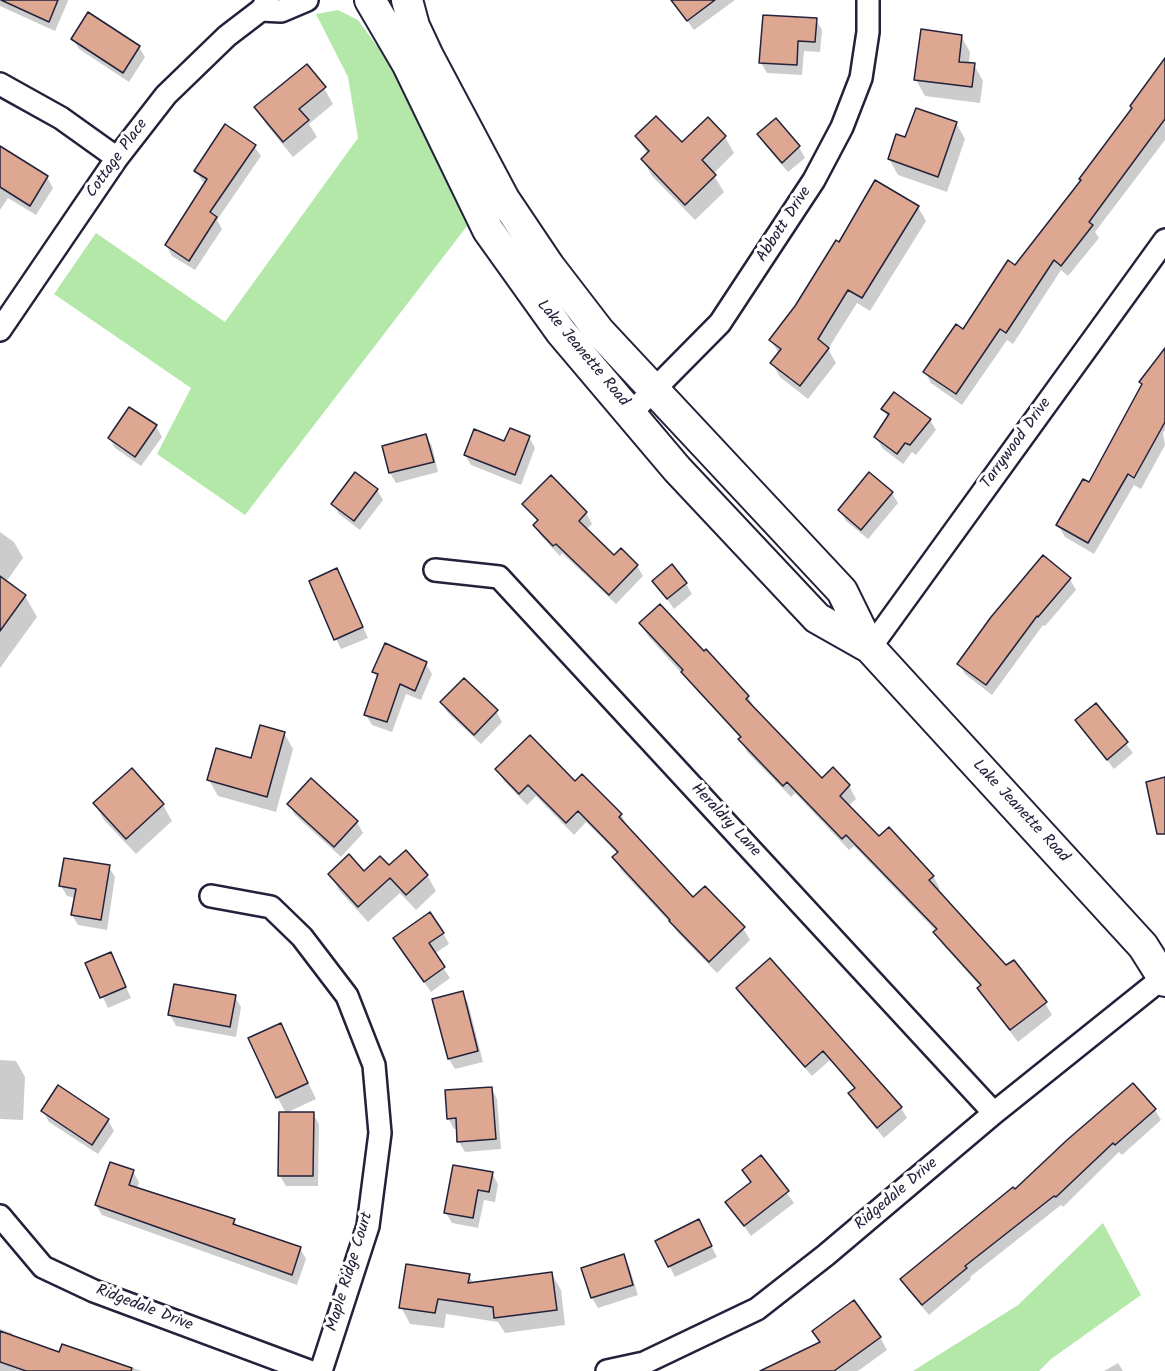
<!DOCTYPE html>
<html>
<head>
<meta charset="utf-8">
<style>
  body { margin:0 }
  canvas { display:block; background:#fff }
</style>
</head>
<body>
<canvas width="1165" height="1371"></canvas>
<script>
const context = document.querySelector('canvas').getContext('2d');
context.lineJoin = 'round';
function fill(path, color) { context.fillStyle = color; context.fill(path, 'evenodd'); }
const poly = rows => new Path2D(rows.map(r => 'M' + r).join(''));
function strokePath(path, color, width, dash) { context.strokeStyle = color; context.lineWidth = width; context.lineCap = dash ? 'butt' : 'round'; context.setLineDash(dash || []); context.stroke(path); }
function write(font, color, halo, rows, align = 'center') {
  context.font = font + ' Kalam,sans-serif'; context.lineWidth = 6; context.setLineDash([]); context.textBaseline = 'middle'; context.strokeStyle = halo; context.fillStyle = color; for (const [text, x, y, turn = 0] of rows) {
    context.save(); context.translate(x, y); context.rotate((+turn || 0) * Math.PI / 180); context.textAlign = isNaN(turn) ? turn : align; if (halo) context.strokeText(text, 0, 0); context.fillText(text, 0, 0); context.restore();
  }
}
const green = poly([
  [338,10,358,20,380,50,400,85,467,226,245,515,157,454,191,388,54,294,96,233,225,322,358,138,348,77,316,14],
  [1103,1223,1141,1295,1051,1359,1039,1371,913,1371,1018,1305]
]);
const shadow = poly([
  [0,0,68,0,68,1,55,31,0,6],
  [672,0,735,0,694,30],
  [816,20,822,30,820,52,804,51,802,75,767,73,761,63],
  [961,36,970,52,969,64,974,65,983,81,980,103,925,96,916,80],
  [73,39,139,47,145,57,129,82,79,49],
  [1165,67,1165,140,1095,232,1099,238,1068,276,1061,270,1013,344,1007,340,962,405,931,383,925,372,963,331,1015,267,1082,181],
  [324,88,333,104,309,124,317,137,293,157,265,123,256,107],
  [776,120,799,147,805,158,788,172,765,145,759,134],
  [956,123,965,139,947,192,898,175,889,159,906,139],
  [637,137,682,144,725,137,734,153,713,174,724,192,695,220,652,176,643,160,648,155],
  [254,146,261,156,217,220,222,229,195,270,172,256,166,245,206,184,202,181,196,171],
  [0,149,47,177,53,188,36,215,8,198,0,210],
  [918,207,926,221,870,311,857,303,828,349,836,363,808,399,780,377,772,363,779,354,771,340,840,244],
  [1165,351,1165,430,1163,433,1165,445,1141,489,1134,485,1094,554,1065,537,1058,525,1089,485],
  [883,409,930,420,936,430,916,455,912,452,903,464,882,448,876,437,888,418],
  [156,426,162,437,141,466,115,448,109,438],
  [426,436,432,446,438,472,396,483,390,473],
  [529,437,535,448,521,485,471,465,465,455],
  [551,477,586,513,592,524,586,530,614,557,637,566,643,576,616,604,562,553,560,556,541,536,535,526,538,522,524,504],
  [377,490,383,500,360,530,339,514,333,504],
  [892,493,898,503,868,539,846,521,840,510],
  [0,532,14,542,23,558,6,582,25,596,37,617,0,668],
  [337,570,368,638,341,649,336,639],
  [1070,579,1076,590,1045,626,1043,625,992,695,965,674,959,664],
  [654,581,686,584,692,594,674,609],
  [641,624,748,696,755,709,822,780,833,770,849,786,856,799,848,806,879,838,933,876,940,889,937,891,1006,967,1045,1003,1052,1015,1018,1042,986,1000,979,988,981,987,942,944,936,931,854,846,849,850,795,793,791,797,747,752,741,739,648,636],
  [426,664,432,674,421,700,406,694,392,732,372,725,366,715,378,679,374,672],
  [442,703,496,711,502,722,481,744,448,713],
  [1096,705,1133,753,1114,769,1077,720],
  [284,733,293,749,276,812,218,796,209,780,252,760],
  [497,769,575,783,621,815,628,827,693,899,743,928,750,940,717,973,678,933,674,927,621,870,614,857,618,854,586,822,574,835,536,796,527,805,504,781],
  [95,804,163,805,172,821,136,854,104,820],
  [289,804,357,822,363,833,341,857,295,815],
  [109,867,115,877,107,930,78,925,72,915,75,898,67,896,61,886],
  [389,867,427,875,436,891,416,910,400,893,368,922,339,890,330,874,364,873],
  [443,933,449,944,434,954,450,978,431,992,401,948],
  [111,954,131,998,108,1008,87,964],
  [769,960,901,1108,907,1118,884,1138,856,1104,850,1094,855,1089,830,1060,812,1076,744,999,738,989],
  [462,992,468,1003,483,1062,455,1069,449,1059,434,1000],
  [235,997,241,1007,236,1037,176,1026,170,1015],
  [280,1024,316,1099,286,1113,277,1097],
  [0,1060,16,1061,25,1077,23,1120,0,1119],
  [1133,1085,1155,1110,1161,1120,1122,1155,1119,1152,1063,1207,1061,1205,970,1277,971,1279,929,1315,908,1290,902,1280,1015,1192],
  [491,1088,497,1099,501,1149,465,1152,459,1142,458,1129,454,1129,448,1118],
  [43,1111,108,1120,114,1131,98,1154,49,1122],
  [313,1114,319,1124,318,1186,286,1186,280,1176],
  [761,1157,794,1203,751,1236,727,1202,752,1183],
  [133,1172,139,1182,137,1189,234,1220,238,1227,300,1248,306,1259,297,1285,102,1215,96,1205],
  [492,1173,498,1184,495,1202,484,1200,478,1228,452,1223,446,1213],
  [704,1232,717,1257,675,1277,657,1242],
  [623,1256,629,1266,638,1295,598,1308,592,1298,583,1269],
  [552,1274,561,1290,565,1325,505,1333,498,1322,446,1314,444,1328,410,1324,401,1307,469,1276,474,1284],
  [0,1329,12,1333,15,1338,60,1354,63,1346,142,1371,0,1371],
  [814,1332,880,1337,887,1350,858,1371,763,1371,820,1343],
  [1118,1363,1123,1371,1104,1371]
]);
const building = poly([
  [1,0,58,0,49,22,1,0],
  [671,0,715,0,687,21,671,0],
  [88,12,140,46,123,73,71,39,88,12],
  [763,15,817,18,815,42,798,41,797,65,759,63,763,15],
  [921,29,962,35,959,62,975,63,972,87,914,80,921,29],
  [1165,58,1165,119,1089,222,1093,225,1061,266,1054,260,1006,333,1000,329,956,394,923,372,956,324,963,329,1008,260,1015,265,1081,180,1079,179,1132,108,1130,106,1165,58],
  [307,64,326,87,299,109,309,120,283,142,254,107,307,64],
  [916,108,957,122,938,177,888,159,896,134,905,137,916,108],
  [656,116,682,142,708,117,726,136,702,160,716,175,685,205,641,159,649,151,635,136,656,116],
  [776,118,800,146,782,163,757,134,776,118],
  [225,124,256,145,210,212,217,217,189,261,165,245,207,179,194,171,225,124],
  [0,146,48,176,30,206,0,187,0,146],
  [875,180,919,206,862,298,848,290,818,339,829,348,800,386,770,363,781,349,769,340,795,306,836,240,839,242,875,180],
  [1165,348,1165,422,1134,478,1128,474,1088,543,1056,525,1083,479,1089,482,1142,384,1139,382,1165,348],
  [894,392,931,419,910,445,905,443,897,454,874,437,889,414,881,409,894,392],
  [129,407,157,425,135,457,108,438,129,407],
  [510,428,530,436,515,475,464,455,474,429,504,441,510,428],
  [426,434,434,462,389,473,382,446,426,434],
  [355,472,378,489,354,521,331,504,355,472],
  [869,472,893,492,861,530,838,510,869,472],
  [551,475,587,512,579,521,614,555,621,548,638,565,609,595,556,544,553,546,533,525,538,520,522,504,551,475],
  [1043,555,1071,578,1038,617,1037,616,986,685,957,664,991,617,1043,555],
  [672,564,687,583,667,599,652,581,672,564],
  [337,568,363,627,334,640,309,581,337,568],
  [0,576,26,595,0,631,0,576],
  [660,604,704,651,706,649,749,696,746,699,822,778,833,767,850,785,840,796,879,836,889,827,934,876,929,880,1006,965,1014,960,1047,1002,1010,1030,977,988,981,985,933,932,937,929,846,835,842,839,787,782,783,786,738,739,741,737,681,672,683,670,639,623,660,604],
  [385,643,427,662,415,691,400,684,387,722,364,715,378,674,372,672,385,643],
  [464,678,498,710,474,735,440,702,464,678],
  [1096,703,1128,742,1107,760,1075,720,1096,703],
  [260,725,285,732,267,797,207,780,216,748,251,758,260,725],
  [530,735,575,781,582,774,622,814,619,817,693,897,705,886,745,927,709,962,669,921,670,920,612,857,618,852,578,811,566,823,528,785,519,794,495,769,530,735],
  [132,768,164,804,126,839,93,803,132,768],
  [1165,777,1165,834,1157,834,1146,782,1165,777],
  [311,778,358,821,334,847,287,804,311,778],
  [406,850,428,875,406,895,390,878,358,907,328,874,349,854,364,871,380,856,389,865,406,850],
  [64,858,110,865,101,920,71,915,76,889,59,886,64,858],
  [430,912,444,933,429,943,445,967,424,982,393,938,430,912],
  [111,952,126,987,100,998,85,963,111,952],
  [770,958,902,1107,877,1128,848,1093,855,1088,823,1051,805,1067,736,988,770,958],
  [174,984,236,995,230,1027,168,1015,174,984],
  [463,991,478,1051,448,1059,432,999,463,991],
  [281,1023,308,1083,276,1098,248,1038,281,1023],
  [1133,1083,1156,1109,1115,1145,1113,1143,1056,1197,1054,1196,965,1266,967,1268,922,1305,900,1279,1013,1187,1015,1189,1067,1140,1133,1083],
  [58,1085,109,1119,92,1145,41,1111,58,1085],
  [492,1087,496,1139,457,1142,456,1118,447,1119,445,1090,492,1087],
  [279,1112,314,1112,313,1176,278,1176,279,1112],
  [761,1155,789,1191,744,1226,725,1202,751,1182,742,1170,761,1155],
  [110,1162,134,1170,129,1185,235,1219,233,1224,301,1247,292,1275,95,1205,110,1162],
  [453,1165,493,1172,489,1192,478,1190,473,1218,444,1213,453,1165],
  [699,1219,712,1246,668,1267,655,1241,699,1219],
  [624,1254,633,1285,591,1298,581,1268,624,1254],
  [406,1264,470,1274,468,1283,552,1272,557,1310,494,1318,493,1307,438,1299,435,1313,399,1308,406,1264],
  [854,1300,881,1337,834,1371,760,1371,820,1342,812,1331,854,1300],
  [0,1331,59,1352,62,1344,132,1368,131,1371,26,1371,0,1362,0,1331]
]);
const street = poly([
  [261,10,281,11,307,0],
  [0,84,61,118,117,158],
  [0,330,117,158,166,95,227,36,261,10,268,0],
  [631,413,720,323,814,180,842,127,861,78,868,32,868,0],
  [435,570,499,577,994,1113],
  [870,648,1165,240],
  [211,896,271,907,302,937,347,996,374,1065,380,1133,368,1226,321,1371],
  [0,1216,43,1267,94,1291,309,1371],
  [607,1371,644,1363,757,1309,826,1255,994,1113,1165,976]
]);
const secondary = poly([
  [370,0,408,65,488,230,561,332,677,469,817,618,870,648],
  [407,0,414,26,428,56,504,199,549,266,599,331,842,591,870,648,1143,946,1165,981]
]);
const streetNames = [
  ["Cottage Place",118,159,-54],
  ["Abbott Drive",785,225,-57],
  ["Lake Jeanette Road",582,354,50],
  ["Tarrywood Drive",1017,444,-54],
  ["Lake Jeanette Road",1020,812,47],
  ["Heraldry Lane",725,821,47],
  ["Ridgedale Drive",897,1195,-40],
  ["Maple Ridge Court",351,1272,-73],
  ["Ridgedale Drive",144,1309,21]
];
fill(green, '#b4e8a9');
fill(shadow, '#0003');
fill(building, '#dda792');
strokePath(building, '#22223b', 1.5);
strokePath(street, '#22223b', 26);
strokePath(secondary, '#22223b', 34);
strokePath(street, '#fff', 21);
strokePath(secondary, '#fff', 30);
write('16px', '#22223b', '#fff', streetNames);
</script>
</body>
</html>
